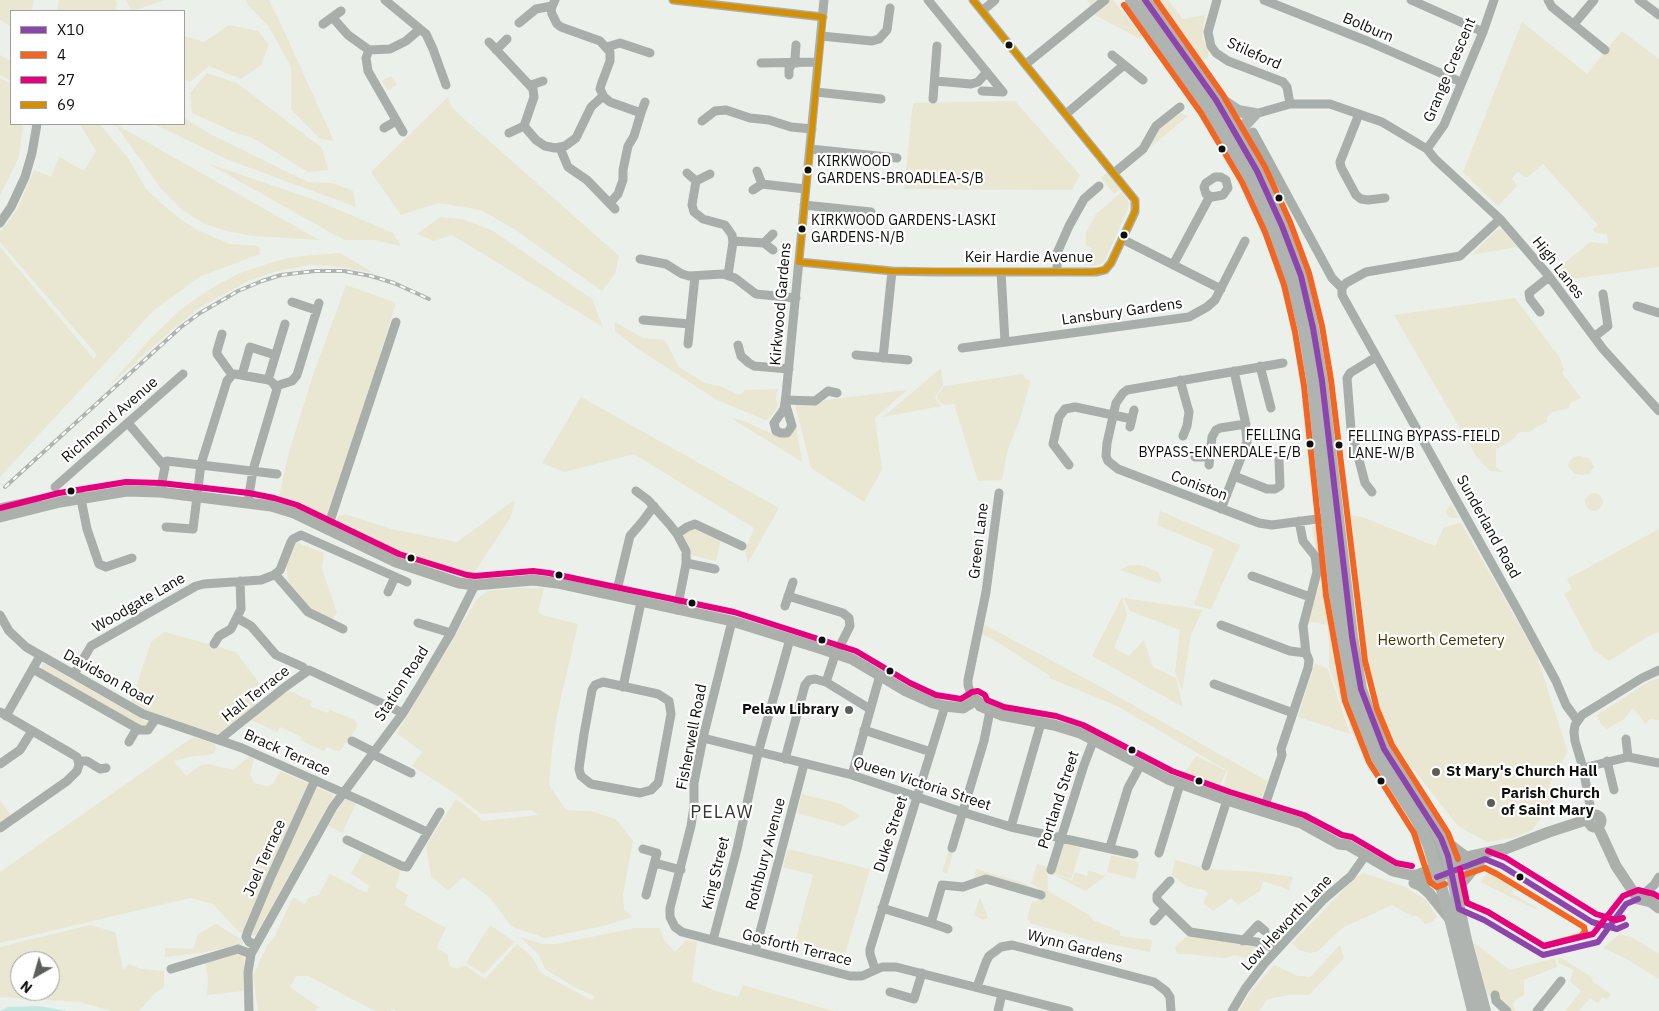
<!DOCTYPE html>
<html>
<head>
<meta charset="utf-8">
<style>
  body { margin:0 }
  #map { position:relative; width:1659px; height:1011px; overflow:hidden; background:#ecf0eb; font-family:"IBM Plex Sans",sans-serif }
  canvas { display:block }
  .legend { position:absolute; left:10px; top:10px; width:175px; height:115px; box-sizing:border-box; background:#fff; border:1px solid #9f9f9e; margin:0; padding:6px 9px; list-style:none; font-size:15px; color:#0e100d }
  .legend li { display:flex; align-items:center; gap:10px; height:25px }
  .legend b { width:25px; border:1px solid #9f9f9e }
  .north { position:absolute; left:10px; top:951px; width:50px; height:50px; box-sizing:border-box; background:#fff; border:1px solid #9f9f9e; border-radius:50%; rotate:218deg; font-size:14px; font-weight:700; line-height:20px; text-align:center; color:#0e100d }
  .north::after { content:''; display:block; margin:auto; width:18px; height:22px; background:#5c5e5b; clip-path:polygon(50% 0,100% 100%,50% 72%,0 100%) }
</style>
</head>
<body>
<div id="map">
<canvas width="1659" height="1011"></canvas>
<ul class="legend">
<li><b style="height:6px;background:#8e44ad"></b>X10</li>
<li><b style="height:6px;background:#f26522"></b>4</li>
<li><b style="height:6px;background:#e5007d"></b>27</li>
<li><b style="height:6px;background:#d49002"></b>69</li>
</ul>
<div class="north">N</div>
</div>
<script>
const context = document.querySelector('canvas').getContext('2d');
context.lineJoin = 'round';
function fill(path, color) { context.fillStyle = color; context.fill(path, 'evenodd'); }
const poly = rows => new Path2D(rows.map(r => 'M' + r).join(''));
function strokePath(path, color, width, dash) { context.strokeStyle = color; context.lineWidth = width; context.lineCap = dash ? 'butt' : 'round'; context.setLineDash(dash || []); context.stroke(path); }
function write(font, color, halo, rows, align = 'center') {
  context.font = font + ' "IBM Plex Sans",sans-serif'; context.lineWidth = 4.5; context.setLineDash([]); context.textBaseline = 'middle'; context.strokeStyle = halo; context.fillStyle = color; for (const [text, x, y, turn = 0] of rows) {
    context.save(); context.translate(x, y); context.rotate((+turn || 0) * Math.PI / 180); context.textAlign = isNaN(turn) ? turn : align; if (halo) context.strokeText(text, 0, 0); context.fillText(text, 0, 0); context.restore();
  }
}
const green = poly([
  [0,0,33,0,32,11,11,11,11,27,0,20],
  [59,0,115,0,117,3,115,11,57,11],
  [126,0,164,0,133,11,131,11],
  [246,0,269,0,278,18,334,141,320,139,291,109,291,67,269,27,248,5],
  [1087,0,1113,0,1141,35,1142,40,1095,15],
  [1155,0,1168,0,1183,19,1205,15,1202,38,1209,50,1208,57,1201,62],
  [1522,22,1587,74,1622,31,1659,59,1659,267,1572,279,1563,286,1555,274,1557,269,1590,242,1608,244,1607,234,1595,233,1593,229,1598,225,1543,164,1528,177,1525,177,1518,172,1512,178,1517,186,1498,206,1463,172],
  [229,25,258,31,269,45,261,65,241,79,209,66,190,82,184,79,184,36,204,42],
  [0,55,11,61,11,81,0,75],
  [207,73,237,83,322,148,328,170,308,172,251,137,236,133,192,113,190,93],
  [391,76,397,85,388,90,382,81],
  [0,78,11,84,11,124,23,124,19,157,0,195],
  [448,97,452,108,619,256,615,274,602,291,514,229,481,210,439,203,401,215,371,172],
  [1015,101,1080,175,1072,190,904,189,913,103],
  [1181,113,1188,116,1148,149,1159,128],
  [184,118,212,135,308,182,333,183,353,191,356,207,226,159,154,124,184,124],
  [80,124,99,124,101,126,128,158,146,189,170,211,195,229,230,244,259,246,260,254,201,276,154,310,0,477,0,247,94,359,97,355,0,242,0,232,17,210,34,170,51,177,59,157,84,171,96,151],
  [115,124,319,240,253,236,227,231,205,224,182,210,163,191],
  [207,163,318,201,393,233,401,246,374,240,344,240],
  [1107,173,1120,189,1114,194,1101,178],
  [1122,192,1129,202,1128,209,1105,260,1101,264,1093,266,1084,265,1092,248,1086,245,1086,233,1096,214],
  [440,217,462,219,493,231,592,299,603,327,452,235,434,241,417,234],
  [1502,229,1517,247,1472,255,1496,230],
  [340,253,374,273,332,266,309,265,278,271,250,280,202,306,175,327,108,387,151,338,179,311,198,297,219,284,240,273,270,263,292,257],
  [346,285,396,303,327,527,277,505,289,452,313,375],
  [1515,298,1560,358,1564,370,1562,373,1581,398,1570,403,1569,408,1552,412,1547,418,1547,422,1536,427,1530,432,1520,432,1510,442,1496,449,1496,467,1502,472,1490,471,1476,456,1394,315],
  [615,322,643,338,665,340,679,367,705,383,720,386,740,395,745,390,778,389,776,399,778,405,775,411,770,418,765,420,717,400,635,347,615,331],
  [941,368,943,385,935,397,937,402,942,406,883,417],
  [1023,374,1025,379,1029,380,1030,383,1020,419,1007,452,1002,480,978,481,954,404,943,405,938,400,937,396,944,386],
  [907,390,875,418,882,470,864,502,811,468,795,404,814,405,826,400],
  [581,397,779,508,748,563,745,552,754,528,634,454,565,472,542,463],
  [731,418,744,421,779,437,790,436,796,426,802,462],
  [1292,426,1293,430,1252,438,1252,433],
  [1579,456,1588,458,1592,462,1594,467,1589,474,1582,475,1574,474,1570,469,1568,466,1569,462,1574,457],
  '1585 502a9 9 0 1 1 18 0a9 9 0 1 1-18 0Z',
  [513,501,515,503,510,518,474,573,468,578,458,577,404,560,338,528,335,524,339,516,345,514,391,529,457,542],
  [1451,504,1459,518,1450,518,1447,515,1446,511],
  [1160,511,1240,545,1211,609,1194,605,1214,549,1157,525],
  [1351,515,1362,517,1435,546,1444,527,1461,523,1536,654,1568,752,1549,785,1559,793,1532,830,1512,838,1487,842,1458,826,1399,751,1382,716,1368,665],
  [1318,524,1322,527,1345,685,1365,746,1360,750,1351,729,1329,667,1329,639,1327,625,1307,621,1319,585,1321,585,1312,527],
  [694,527,721,540,716,561,691,555,684,537,686,532],
  [1659,529,1659,632,1647,637,1609,661,1594,650,1564,594,1572,589,1567,579],
  [296,542,324,553,322,569,337,613,331,621,312,610,288,581,286,565],
  [1129,565,1141,565,1158,572,1161,579,1160,584,1120,570],
  [517,588,544,588,538,612,542,615,578,624,557,715,552,749,549,785,566,810,592,811,616,819,633,841,623,894,624,909,633,917,607,925,545,938,512,927,490,898,463,877,448,891,431,876,426,846,456,799,477,815,482,821,539,815,531,810,481,814,453,792,412,766,422,752,397,733,477,599,487,591],
  [1122,597,1127,615,1114,648,1129,656,1144,640,1153,667,1176,678,1183,707,1092,656],
  [1124,598,1203,610,1191,634,1182,690,1175,672,1180,630,1130,611],
  [985,625,1101,687,1267,781,1260,804,1222,792,1228,771,1117,706,1049,678,1050,676,994,640,981,634],
  [165,632,236,652,263,688,255,706,220,735,157,716,131,702,151,642],
  [1315,663,1328,669,1350,734,1298,717],
  [42,664,45,664,145,721,148,723,147,725,140,726,42,670],
  [1659,678,1659,720,1650,719,1646,724,1633,708,1624,719,1607,729,1601,724,1597,715,1648,682],
  [286,689,312,701,310,706,328,713,330,710,355,720,357,724,356,729,339,752,327,747,324,751,300,740,302,737,280,727,277,732,249,719],
  [193,737,215,744,216,748,214,753,208,755,194,756,174,761,186,776,201,765,208,764,233,770,250,756,254,758,250,774,254,783,267,786,273,784,280,771,334,795,255,936,239,932,213,904,190,898,0,943,0,872],
  [1196,756,1227,771,1217,790,1182,777],
  [802,794,841,804,861,816,844,826,797,813],
  [345,798,356,804,342,833,328,826],
  [0,800,11,815,0,823],
  [1064,843,1081,848,1071,879,1054,873],
  [788,849,870,869,845,954,795,942,813,875,783,867],
  [949,850,953,852,947,874,942,872],
  [363,853,400,870,399,879,395,887,408,895,404,905,446,928,436,948,448,955,448,960,450,966,456,969,465,965,485,979,517,944,532,957,541,973,591,1000,595,996,578,989,545,969,539,955,520,937,543,944,557,944,635,928,660,928,664,940,675,952,686,940,697,942,692,981,716,991,738,997,743,985,834,1011,396,1011,393,1009,391,1011,375,1011,308,976,296,976,290,987,319,1007,315,1011,258,1011,253,976,268,944,274,938,293,897,305,904,309,897,319,895,330,874,367,893,369,886,351,873],
  [1111,855,1139,862,1135,879,1107,872],
  [1175,860,1207,869,1259,872,1293,877,1289,890,1263,881,1260,891,1238,905,1231,898,1213,911,1203,903,1208,894,1205,890,1186,886,1172,875],
  [1037,864,1047,867,1048,891,1089,915,1093,920,1120,931,1120,936,1152,940,1150,952,1089,940,1030,923,1030,921,1027,919,1032,901,1035,902,1041,898,1039,889,1031,883],
  [976,869,1021,882,1034,888,1036,891,974,879],
  [1088,870,1106,876,1085,891,1053,874,1072,880,1075,872,1087,876],
  [1364,873,1405,887,1426,900,1437,917,1432,922,1425,924,1417,916,1412,916,1392,905,1342,928,1318,951,1310,953,1299,950,1292,943,1357,876],
  [1492,873,1515,885,1513,894,1537,908,1535,909,1481,882,1487,874],
  [980,897,988,918,983,920,974,915],
  [216,924,242,940,243,944,200,953,165,957,165,948,193,949,198,934],
  [90,925,115,932,123,970,129,964,141,969,164,971,164,988,155,993,139,1011,111,1011,80,1002,0,997,0,947],
  [20,961,50,961,50,991,20,991],
  [490,925,515,942,484,974,466,963],
  [1620,934,1633,938,1659,954,1659,979,1625,958,1603,948],
  [1188,935,1264,948,1270,953,1264,962,1234,955,1230,957,1222,958,1189,954,1177,954,1175,947],
  [1474,943,1510,970,1555,958,1557,967,1524,980,1524,995,1516,999,1513,1004,1515,1011,1510,1011,1500,1002,1497,992,1487,996],
  [1340,945,1344,958,1309,995,1289,995,1268,999,1259,1011,1239,1011,1250,993,1274,965,1298,976,1310,977],
  [236,953,241,953,244,960,243,991,207,995,208,979,205,963],
  [1559,958,1563,959,1593,978,1592,981,1611,994,1607,1000,1603,997,1598,1003,1590,998,1579,1011,1565,1011,1581,991,1570,981,1574,970,1558,963]
]);
const water = poly([
  [38,1006,68,1011,0,1011,8,1007]
]);
const minor = poly([
  [385,0,426,34,433,49,446,85],
  [555,0,551,9,552,14,557,24,561,27,600,41,610,52,610,61,601,85,600,89,604,97,610,102,641,113,634,136,628,146,623,170,623,180,618,194,610,203],
  [673,0,823,17],
  [928,0,1003,92],
  [1217,0,1208,32,1211,46,1216,53,1228,61,1283,82,1287,87,1290,104],
  [1264,0,1367,41,1461,82],
  [1411,0,1483,32],
  [1548,0,1552,7,1605,50],
  [1639,0,1659,15],
  [982,11,995,0],
  [333,18,348,35,369,50,390,49,406,41,420,29],
  [519,23,536,9,552,6],
  [323,24,341,11],
  [1574,24,1594,0],
  [821,36,872,41,879,39,887,30,890,8],
  [489,42,533,89,534,97,524,126],
  [796,45,795,58,797,63],
  [607,47,620,43,650,53],
  [369,50,366,58,368,71,403,132],
  [496,50,507,39],
  [1112,55,1143,80],
  [761,63,818,62],
  [1026,64,1105,0],
  [789,75,789,69,792,64],
  [935,81,971,84,978,82,987,72],
  [531,85,543,81],
  [982,91,1003,92],
  [816,92,881,99],
  [933,99,937,46],
  [641,113,645,102],
  [1066,114,1124,65],
  [1255,114,1290,104,1330,104,1382,122,1427,149,1435,159,1500,219,1548,275,1603,349,1659,411],
  [1359,114,1340,162,1341,167,1356,195,1361,199,1368,200,1385,198],
  [702,121,715,111,726,110,750,118,769,120,791,127,812,129],
  [524,126,536,140,545,146,555,148,565,146,576,138,591,107,603,96],
  [384,128,396,121],
  [1253,132,1332,278,1342,288,1342,295,1517,609,1556,681,1566,705,1577,720],
  [509,133,524,126],
  [560,148,568,167,587,180,615,209],
  [810,149,897,158],
  [1427,149,1444,125,1483,32,1494,0],
  [687,173,696,181],
  [1114,173,1143,149,1156,126,1180,107],
  [1215,177,1221,177,1226,180,1228,188,1223,195,1212,197,1206,194,1204,187,1206,183,1215,177],
  [696,181,692,205,694,212,703,219,725,225,732,235,733,242,728,275],
  [696,181,710,174],
  [762,184,805,189],
  [753,190,762,184,757,171],
  [804,205,871,212],
  [0,223,11,207,25,177,32,153,37,124],
  [1122,239,1221,289],
  [733,241,764,243,773,234],
  [764,243,773,250],
  [640,259,666,264,682,274,689,276,723,274,735,278,756,294,796,298],
  [799,262,892,271,934,272,1097,272,1105,270,1111,263,1135,212,1135,200,973,0],
  [1173,265,1210,196],
  [1001,272,1005,342],
  [1057,272,1057,253,1069,226,1084,199,1099,186],
  [1342,288,1346,283,1366,272,1460,256,1500,219],
  [292,302,316,310],
  [1637,306,1659,313],
  [1540,312,1530,299,1529,293,1549,277],
  [643,320,690,324],
  [222,334,217,351,217,354,232,375],
  [1594,337,1608,326,1603,294],
  [688,344,695,276],
  [738,345,741,356,749,363,754,366,789,369],
  [962,348,1189,317,1207,307,1215,300,1245,241],
  [856,355,908,360],
  [883,358,892,271],
  [1283,363,1127,390,1123,393,1116,403,1107,443,1106,456,1108,461,1118,469,1259,523,1272,525,1332,517],
  [1260,366,1271,408],
  [242,375,250,347,275,355],
  [268,380,285,324],
  [1180,380,1189,412,1187,426,1183,436],
  [276,386,292,381,297,375,319,303],
  [786,400,815,401,828,391,837,393],
  [785,402,792,426,787,433,781,433,776,431,774,423,784,409,786,395,824,0],
  [128,423,165,467,160,492],
  [1130,427,1134,410],
  [1195,457,1210,457],
  [162,463,167,461,277,474],
  [1069,465,1053,444,1059,417,1065,409,1075,407,1132,419],
  [1209,465,1212,437,1216,430,1220,428,1246,424],
  [1234,476,1267,489,1275,489,1280,486,1279,460],
  [55,487,183,374],
  [636,491,648,500,670,525,677,534,686,551,686,564,677,610],
  [1372,492,1365,483,1351,429,1347,378,1350,373,1376,357],
  [80,494,87,529,99,564,106,567,132,558],
  [1221,509,1247,442,1245,420,1234,371],
  [166,527,193,529,201,464,227,381,232,375,235,374,269,380,273,383,277,389,253,470,248,502],
  [327,530,396,322],
  [677,534,687,527,695,524,742,546],
  [686,563,715,569],
  [275,574,308,612,343,629],
  [1252,576,1310,597],
  [618,586,630,536,642,522,654,506],
  [388,592,395,577],
  [788,596,843,613,849,618,850,626,834,658,826,682],
  [785,606,793,582],
  [0,615,9,631,26,647,143,714,242,748,364,802,427,832],
  [237,618,251,626,276,655,303,667],
  [732,621,703,738,694,783,694,806,691,826,670,908,670,917,675,927,682,932,850,976,862,976,882,967,896,967,1069,1011],
  [418,623,451,633],
  [1221,625,1290,651,1306,653],
  [214,644,219,636,231,629,241,609,240,581],
  [33,669,140,730,148,730,155,720],
  [74,674,91,646,196,586,204,584,261,580,274,575,280,570,291,542,293,539,301,535,407,582],
  [603,682,658,694,669,701,671,714,659,779,658,783,651,790,640,793,591,784,581,776,579,769,584,734,592,690,595,685,603,682],
  [1214,684,1293,713],
  [623,687,641,602],
  [973,701,968,685,968,680,986,592,999,493],
  [0,712,72,754,77,757,79,765,77,771,67,781,0,828],
  [6,716,40,656],
  [864,730,931,752],
  [703,738,852,775,962,812,1011,827,1134,854],
  [220,739,285,687,309,670,403,713],
  [1626,739,1628,757],
  [352,741,374,752],
  [129,742,137,728],
  [372,754,411,773],
  [785,759,805,685,809,680,815,679,826,682,870,709],
  [79,761,87,761,100,769,106,768],
  [1607,761,1614,790],
  [0,764,20,750,32,731],
  [1583,768,1628,757,1659,763],
  [852,775,880,675],
  [1263,811,1282,755,1281,749,1308,668,1309,660,1306,653,1303,626,1317,572,1315,556,1303,541,1299,521],
  [1592,816,1583,768,1575,741,1574,732,1575,725,1582,715,1642,678,1659,670],
  [1011,827,1041,723],
  [347,840,402,866,407,867,440,812],
  [1110,847,1128,788,1141,764],
  [952,848,984,741,990,711],
  [643,849,657,853,646,895],
  [1159,853,1180,784],
  [655,863,681,870],
  [1206,866,1227,800],
  [1051,870,1084,765,1094,739],
  [1170,881,1157,895,1157,900,1190,932,1263,943,1277,950],
  [1638,899,1654,885,1659,877],
  [882,908,931,923,942,885,963,887,986,879,1041,895],
  [1154,921,1165,909],
  [931,923,948,929],
  [713,940,737,849,758,753,790,639],
  [1243,941,1258,925,1265,931],
  [256,945,249,942,246,937,248,931,269,881,315,780],
  [755,951,804,764],
  [171,969,238,949,251,954],
  [875,969,870,954,870,949,945,706],
  [977,987,986,962,989,956,1001,947,1012,945,1154,982,1166,991,1170,997,1171,1011],
  [890,992,914,999,922,973],
  [1495,995,1496,1001,1507,1011],
  [249,1011,248,972,251,954,256,945,333,807,403,713,422,682,451,633,475,585],
  [998,1011,1002,994],
  [1232,1011,1245,989,1264,964,1324,899,1351,876,1365,856],
  [1537,1011,1561,981]
]);
const major = poly([
  [0,509,36,501],
  [0,517,60,502,127,491,160,492,271,506,294,513,396,562,459,583,475,585,533,580,557,583,732,621,819,648,852,659,906,691,933,703,945,706,963,708,976,700,979,702,980,706,1001,715,1054,725,1080,733,1168,779,1227,800,1301,823,1339,844,1348,845,1393,871,1410,875,1417,875,1466,857,1502,849],
  '1589 821a6 6 0 1 1 12 0a6 6 0 1 1-12 0Z',
  [1432,825,1433,837,1443,865,1442,872],
  [1598,827,1616,866,1638,899,1651,902,1659,908],
  [1441,838,1466,857],
  [1497,852,1549,832,1589,819],
  [1414,883,1421,886,1429,893,1449,918],
  [1417,884,1432,880,1459,867],
  [1456,890,1480,861]
]);
const highway = poly([
  [1131,0,1208,108,1250,178,1273,229,1292,282,1304,330,1313,385,1335,594,1353,699,1377,758,1417,820,1428,844,1447,906,1473,1011],
  [1145,0,1216,100,1257,171,1282,226,1301,276,1313,328,1322,381,1352,637,1361,689,1369,712,1384,749,1439,835,1448,856,1466,940,1485,1011],
  [1216,96,1238,111,1255,114],
  [1244,145,1242,136,1244,126,1255,114]
]);
const rail = poly([
  [5,487,181,327,200,313,238,291,262,281,281,275,315,271,344,271,371,276,394,283,429,299]
]);
const bus1 = poly([
  [1145,0,1216,100,1257,171,1282,226,1301,276,1313,328,1322,381,1352,637,1361,689,1384,749,1441,838,1448,856,1459,909,1484,920,1543,955,1598,942,1626,904,1638,899],
  [1437,877,1485,859,1502,866,1592,922,1617,929,1626,925]
]);
const bus2 = poly([
  [1156,0,1223,95,1265,167,1290,222,1309,273,1322,326,1331,380,1365,661,1377,709,1392,745,1448,833,1458,859],
  [1124,5,1201,113,1242,182,1265,232,1284,285,1295,332,1304,386,1326,595,1345,701,1369,762,1414,833,1430,882,1437,887,1445,884],
  [1485,868,1497,874,1584,927,1585,931,1581,936,1544,946,1488,912,1467,903,1461,876,1485,868]
]);
const bus3 = poly([
  [0,508,59,493,126,482,161,483,249,493,274,498,297,505,399,554,467,575,475,576,533,571,549,573,734,612,856,651,910,683,936,695,961,699,972,692,978,691,985,695,987,700,1004,707,1056,716,1083,725,1172,771,1230,792,1304,815,1342,835,1352,837,1396,863,1412,866],
  [1488,851,1506,858,1596,914,1616,920,1623,918],
  [1460,869,1467,903,1488,912,1544,946,1593,934,1623,896,1638,890,1654,894,1659,897]
]);
const bus4 = poly([
  [673,0,823,17,799,262,892,271,1092,272,1105,270,1111,263,1133,216,1136,208,1135,200,973,0]
]);
const markers = [
  [1009,45,4.5,"#0e100d"],
  [1222,149,4.5,"#0e100d"],
  [808,170,4.5,"#0e100d"],
  [1279,198,4.5,"#0e100d"],
  [802,229,4.5,"#0e100d"],
  [1124,235,4.5,"#0e100d"],
  [1310,444,4.5,"#0e100d"],
  [1339,445,4.5,"#0e100d"],
  [71,491,4.5,"#0e100d"],
  [411,558,4.5,"#0e100d"],
  [559,575,4.5,"#0e100d"],
  [692,603,4.5,"#0e100d"],
  [822,640,4.5,"#0e100d"],
  [890,671,4.5,"#0e100d"],
  [849,710,5,"#5c5e5b"],
  [1132,750,4.5,"#0e100d"],
  [1436,772,5,"#5c5e5b"],
  [1199,781,4.5,"#0e100d"],
  [1381,781,4.5,"#0e100d"],
  [1491,803,5,"#5c5e5b"],
  [1520,877,4.5,"#0e100d"]
];
const busNames = [
  ["KIRKWOOD",817,162],
  ["GARDENS-BROADLEA-S/B",817,179],
  ["KIRKWOOD GARDENS-LASKI",811,221],
  ["GARDENS-N/B",811,238],
  ["FELLING",1301,436,"right"],
  ["BYPASS-ENNERDALE-E/B",1301,453,"right"],
  ["FELLING BYPASS-FIELD",1348,437],
  ["LANE-W/B",1348,454]
];
const streetNames = [
  ["Bolburn",1368,28,23],
  ["Stileford",1254,54,24],
  ["Grange Crescent",1450,70,-67],
  ["Keir Hardie Avenue",1029,258],
  ["High Lanes",1558,268,52],
  ["Kirkwood Gardens",781,304,-85],
  ["Lansbury Gardens",1122,312,-8],
  ["Richmond Avenue",110,420,-41],
  ["Coniston",1199,486,21],
  ["Sunderland Road",1488,527,61],
  ["Green Lane",979,541,-83],
  ["Woodgate Lane",139,603,-30],
  ["Davidson Road",108,678,29],
  ["Station Road",402,684,-57],
  ["Hall Terrace",256,694,-38],
  ["Fisherwell Road",692,737,-79],
  ["Brack Terrace",287,753,24],
  ["Queen Victoria Street",922,784,18],
  ["Portland Street",1059,800,-72],
  ["Duke Street",891,834,-72],
  ["Rothbury Avenue",766,854,-75],
  ["Joel Terrace",265,858,-66],
  ["King Street",716,873,-76],
  ["Low Heworth Lane",1287,923,-47],
  ["Wynn Gardens",1075,947,14],
  ["Gosforth Terrace",797,948,14]
];
const parkNames = [
  ["Heworth Cemetery",1441,641]
];
const poiNames = [
  ["Pelaw Library",839,710,"right"],
  ["St Mary's Church Hall",1446,772],
  ["Parish Church",1501,794],
  ["of Saint Mary",1501,811]
];
const quarterNames = [
  ["PELAW",722,813]
];
fill(green, '#e9e6d1');
fill(water, '#c3e6de');
strokePath(minor, '#a8aeaa', 9);
strokePath(major, '#abb0ab', 11);
strokePath(highway, '#b0b4b0', 12);
strokePath(rail, '#b0b4b0', 4);
strokePath(rail, '#fff', 2, [5.5]);
strokePath(bus1, '#8e44ad', 6);
strokePath(bus2, '#f26522', 6);
strokePath(bus3, '#e5007d', 6);
strokePath(bus4, '#d49002', 6);
for (const [x, y, r, color] of markers) { const dot = new Path2D(); dot.arc(x, y, r, 0, 2 * Math.PI); context.fillStyle = color; context.fill(dot); strokePath(dot, '#fff', 2); }
write('14px', '#0e100d', '#fff', busNames, 'left');
write('15px', '#0e100d', '#fff', streetNames);
write('15px', '#3e3200', '#fff', parkNames);
write('bold 15px', '#0e100d', '#fff', poiNames, 'left');
context.letterSpacing = '1px';
write('18px', '#343933', '#fff', quarterNames);
context.letterSpacing = '0px';
</script>
</body>
</html>
